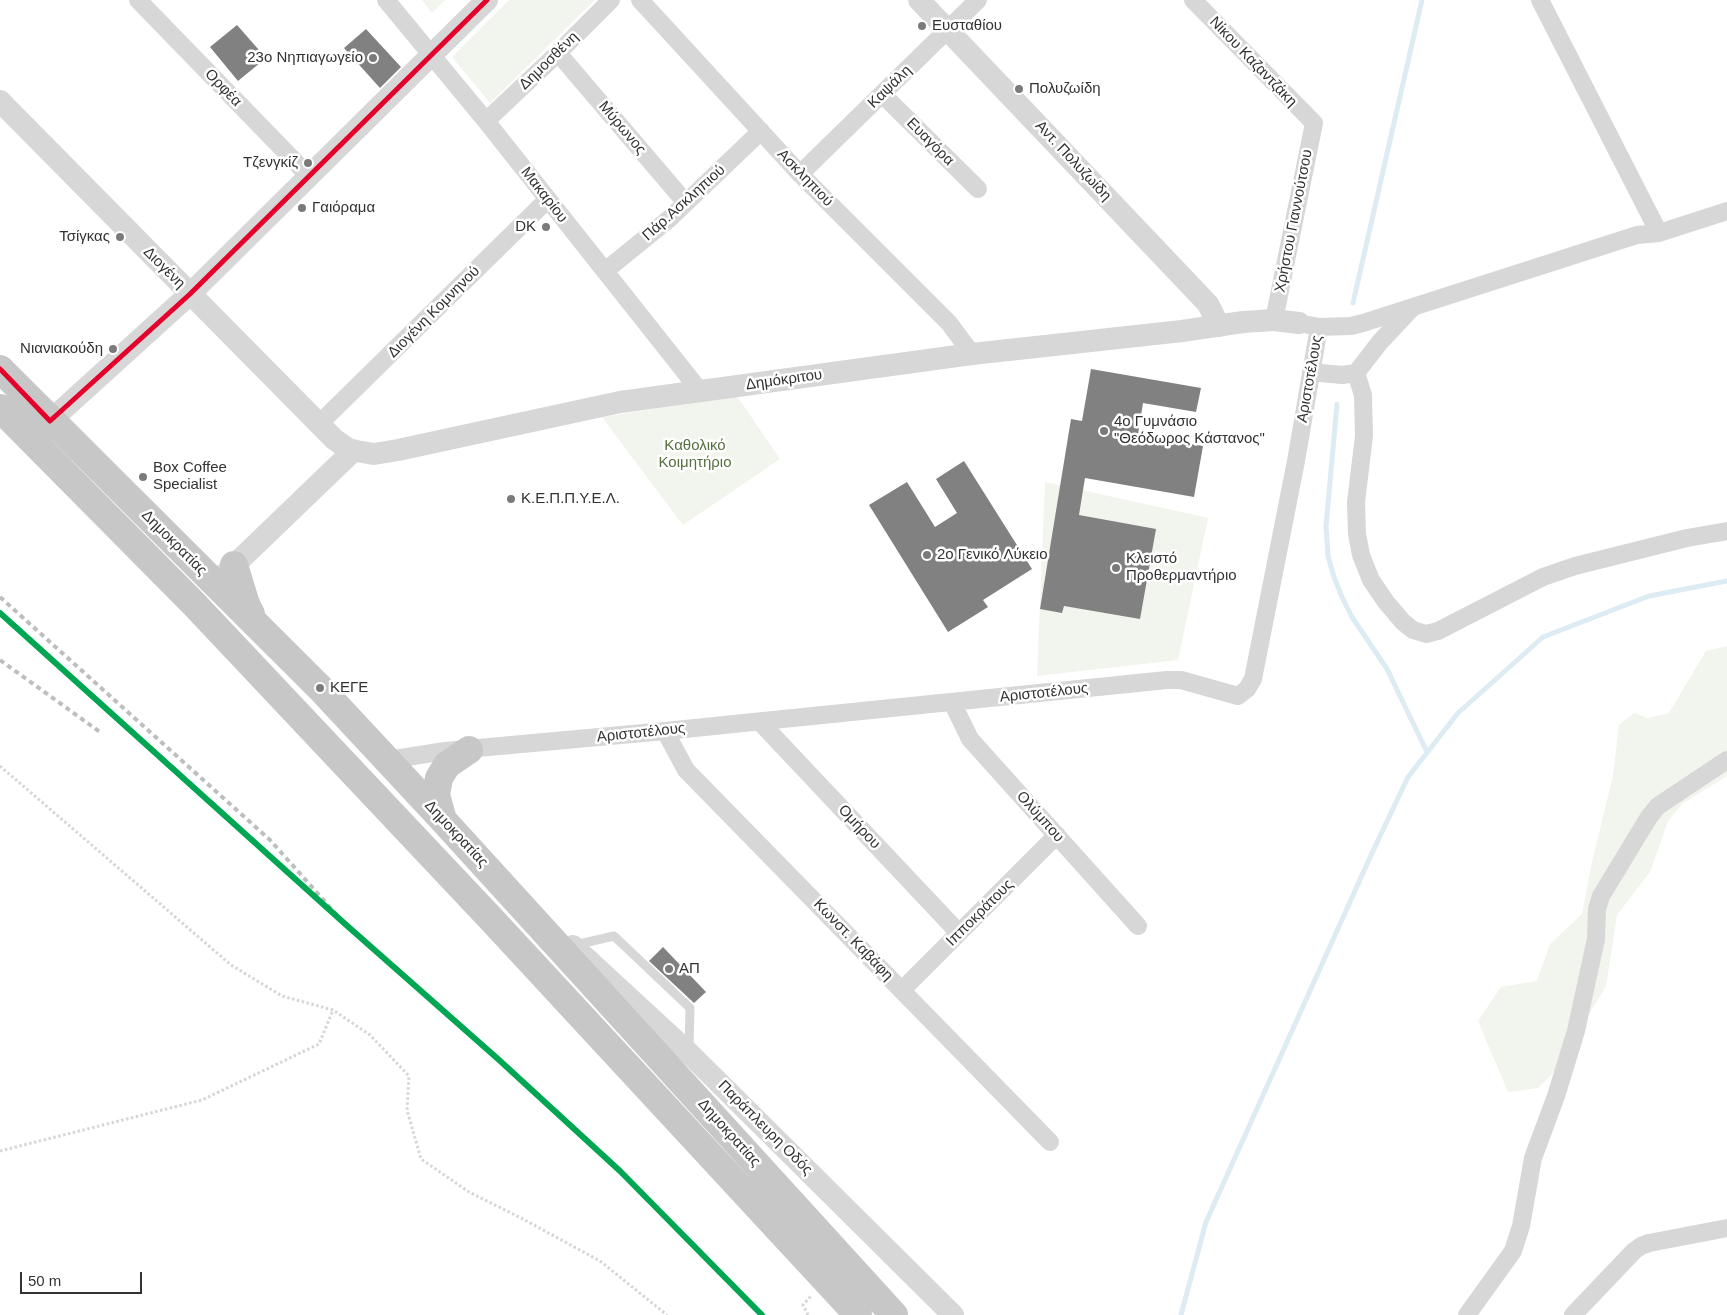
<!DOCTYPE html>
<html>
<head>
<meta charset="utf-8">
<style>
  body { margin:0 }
  #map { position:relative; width:1727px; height:1315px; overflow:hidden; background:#fff; font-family:Arial,sans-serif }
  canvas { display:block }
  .scale { position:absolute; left:20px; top:1272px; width:122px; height:22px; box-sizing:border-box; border:2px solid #333; border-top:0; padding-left:6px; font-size:15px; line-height:18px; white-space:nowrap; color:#333; -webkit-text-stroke:4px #fff; paint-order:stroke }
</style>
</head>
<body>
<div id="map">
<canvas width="1727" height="1315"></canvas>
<div class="scale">50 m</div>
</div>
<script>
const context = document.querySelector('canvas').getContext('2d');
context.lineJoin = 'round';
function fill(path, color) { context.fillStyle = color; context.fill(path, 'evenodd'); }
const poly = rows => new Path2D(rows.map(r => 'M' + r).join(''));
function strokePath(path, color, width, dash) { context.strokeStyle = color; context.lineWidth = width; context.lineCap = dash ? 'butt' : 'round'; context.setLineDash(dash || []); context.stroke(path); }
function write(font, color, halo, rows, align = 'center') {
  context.font = font + ' Arial,sans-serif'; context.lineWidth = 5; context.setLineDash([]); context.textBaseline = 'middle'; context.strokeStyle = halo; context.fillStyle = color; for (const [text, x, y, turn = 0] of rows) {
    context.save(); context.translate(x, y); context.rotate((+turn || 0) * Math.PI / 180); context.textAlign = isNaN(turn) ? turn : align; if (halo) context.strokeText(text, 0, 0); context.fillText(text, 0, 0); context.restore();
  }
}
const green = poly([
  [422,0,445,0,432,13],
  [509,0,595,0,490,103,452,57],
  [737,396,780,459,683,525,602,417],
  [1045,482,1208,518,1178,660,1037,676],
  [1727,646,1727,776,1682,804,1668,821,1650,872,1617,915,1606,986,1555,1071,1538,1088,1508,1092,1478,1021,1501,987,1537,981,1550,944,1582,914,1592,862,1613,776,1619,725,1634,713,1648,718,1669,713,1706,651]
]);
const stream = poly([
  [1353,303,1422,0],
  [1337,404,1326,526,1328,556,1334,577,1342,597,1352,617,1387,669,1427,752],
  [1181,1315,1206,1222,1372,853,1408,777,1458,713,1543,637,1649,596,1727,581]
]);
const building = poly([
  [237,25,266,58,238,81,210,47],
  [366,29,401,67,380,88,344,48],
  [1091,369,1201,388,1196,412,1143,403,1138,434,1203,446,1194,497,1085,478,1079,515,1156,529,1140,619,1064,606,1062,613,1040,609,1071,419,1082,421],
  [964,461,1032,569,983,600,988,607,948,632,869,505,907,482,935,527,957,513,936,479],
  [663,947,706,992,694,1003,649,961]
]);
const path = poly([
  [0,766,231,965,282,996,333,1010,370,1035,409,1076,407,1110,421,1159,469,1192,521,1218,600,1261,667,1315],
  [0,1151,202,1100,319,1044,333,1010],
  [808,1315,803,1305,811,1296]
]);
const service = poly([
  [575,945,614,936,690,1008,689,1048]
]);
const minor = poly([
  [138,0,309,176],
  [386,0,486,121,700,391],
  [640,0,800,174,949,323,972,354],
  [1193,0,1314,123,1274,320],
  [1540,0,1659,233],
  [558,53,686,203],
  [882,94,978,189],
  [486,121,558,53,611,0],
  [800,174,978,0],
  [605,271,669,219,761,131],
  [1309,325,1319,327,1351,326,1363,323,1637,235,1659,233,1727,211],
  [1311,372,1342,375,1356,373,1380,342,1412,308],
  [1356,373,1363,395,1364,436,1356,502,1357,534,1361,555,1371,580,1386,602,1403,622,1413,630,1426,634,1438,631,1543,577,1575,566,1687,538,1727,531],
  [319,424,548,199],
  [952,702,970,739,1138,926],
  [760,722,959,933],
  [665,731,686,770,1050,1142],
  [388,760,445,751,665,731,1167,680,1181,680,1238,696,1247,689,1253,679,1296,461,1319,327],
  [902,990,1057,835],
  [1467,1315,1513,1251,1521,1226,1533,1158,1556,1096,1576,1031,1596,939,1597,909,1601,896,1649,817,1658,806,1727,760],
  [1573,1315,1634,1251,1641,1246,1649,1243,1727,1228]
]);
const tertiary = poly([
  [919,0,1208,304,1219,326],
  [0,101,334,439,348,449,356,451,374,454,398,450,620,402,972,354,1182,331,1243,322,1274,320,1299,323],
  [50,421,190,294,487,0],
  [222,577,353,451],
  [573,946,689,1053,953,1315]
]);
const trunk = poly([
  [0,369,320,688,443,820,894,1315],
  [0,408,194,604,493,921,858,1315],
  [234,565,246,604,251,614],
  [443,820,436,795,439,778,447,765,469,750]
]);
const rail = poly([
  [0,597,270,840,344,923],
  [0,660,100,732]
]);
const bus1 = poly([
  [0,369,50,421,190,294,487,0]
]);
const rail1 = poly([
  [0,613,344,923,498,1059,620,1171,762,1315]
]);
const markers = [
  [922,26,5,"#7a7a7a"],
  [373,58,5,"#7a7a7a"],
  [1019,89,5,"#7a7a7a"],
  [308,163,5,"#7a7a7a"],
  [302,208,5,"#7a7a7a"],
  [546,227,5,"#7a7a7a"],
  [120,237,5,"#7a7a7a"],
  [113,349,5,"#7a7a7a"],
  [1104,431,5,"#7a7a7a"],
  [143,477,5,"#7a7a7a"],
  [511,499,5,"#7a7a7a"],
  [927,555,5,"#7a7a7a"],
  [1116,568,5,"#7a7a7a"],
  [320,688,5,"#7a7a7a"],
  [669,969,5,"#7a7a7a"]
];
const poiNames = [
  ["Ευσταθίου",932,26],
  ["23ο Νηπιαγωγείο",363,58,"right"],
  ["Πολυζωίδη",1029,89],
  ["Τζενγκίζ",298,163,"right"],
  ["Γαιόραμα",312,208],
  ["DK",536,227,"right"],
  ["Τσίγκας",110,237,"right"],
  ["Νιανιακούδη",103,349,"right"],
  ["4ο Γυμνάσιο",1114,422],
  ["\"Θεόδωρος Κάστανος\"",1114,439],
  ["Box Coffee",153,468],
  ["Specialist",153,485],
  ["Κ.Ε.Π.Π.Υ.Ε.Λ.",521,499],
  ["2ο Γενικό Λύκειο",937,555],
  ["Κλειστό",1126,559],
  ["Προθερμαντήριο",1126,576],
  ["ΚΕΓΕ",330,688],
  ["ΑΠ",679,969]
];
const streetNames = [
  ["Δημοσθένη",549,61,-44],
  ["Νίκου Καζαντζάκη",1253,62,46],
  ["Καψάλη",890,87,-44],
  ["Ορφέα",223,88,46],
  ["Μύρωνος",622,128,50],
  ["Ευαγόρα",930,142,45],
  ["Αντ. Πολυζωίδη",1073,161,47],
  ["Ασκληπιού",805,178,46],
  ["Μακαρίου",544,195,52],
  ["Πάρ.Ασκληπιού",684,203,-42],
  ["Χρήστου Γιαννούτσου",1294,221,-79],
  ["Διογένη",164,268,45],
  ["Διογένη Κομνηνού",434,312,-45],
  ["Αριστοτέλους",1310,379,-80],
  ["Δημόκριτου",784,380,-8],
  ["Δημοκρατίας",174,543,45],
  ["Αριστοτέλους",1044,693,-6],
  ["Αριστοτέλους",641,733,-6],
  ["Ολύμπου",1040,817,48],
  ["Ομήρου",859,827,47],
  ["Δημοκρατίας",456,834,47],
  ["Ιπποκράτους",980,913,-45],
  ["Κωνστ. Καβάφη",853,940,46],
  ["Παράπλευρη Οδός",765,1128,45],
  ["Δημοκρατίας",729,1133,48]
];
const parkNames = [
  ["Καθολικό",695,446],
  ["Κοιμητήριο",695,463]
];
fill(green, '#f1f5ed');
strokePath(stream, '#ddebf3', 5);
fill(building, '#818181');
strokePath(path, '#d6d6d6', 3, [2.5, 2.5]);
strokePath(service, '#d7d7d7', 9);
strokePath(minor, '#d7d7d7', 18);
strokePath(tertiary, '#d7d7d7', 22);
strokePath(trunk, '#c7c7c7', 28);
strokePath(rail, '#bebebe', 4, [5, 4]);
strokePath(bus1, '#e4002b', 5);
strokePath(rail1, '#00a651', 6);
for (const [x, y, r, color] of markers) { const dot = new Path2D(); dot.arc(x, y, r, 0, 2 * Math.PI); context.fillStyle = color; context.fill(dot); strokePath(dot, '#fff', 2); }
write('15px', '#333', '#fff', poiNames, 'left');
write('15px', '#333', '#fff', streetNames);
write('15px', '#56703f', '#fff', parkNames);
</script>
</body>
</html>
